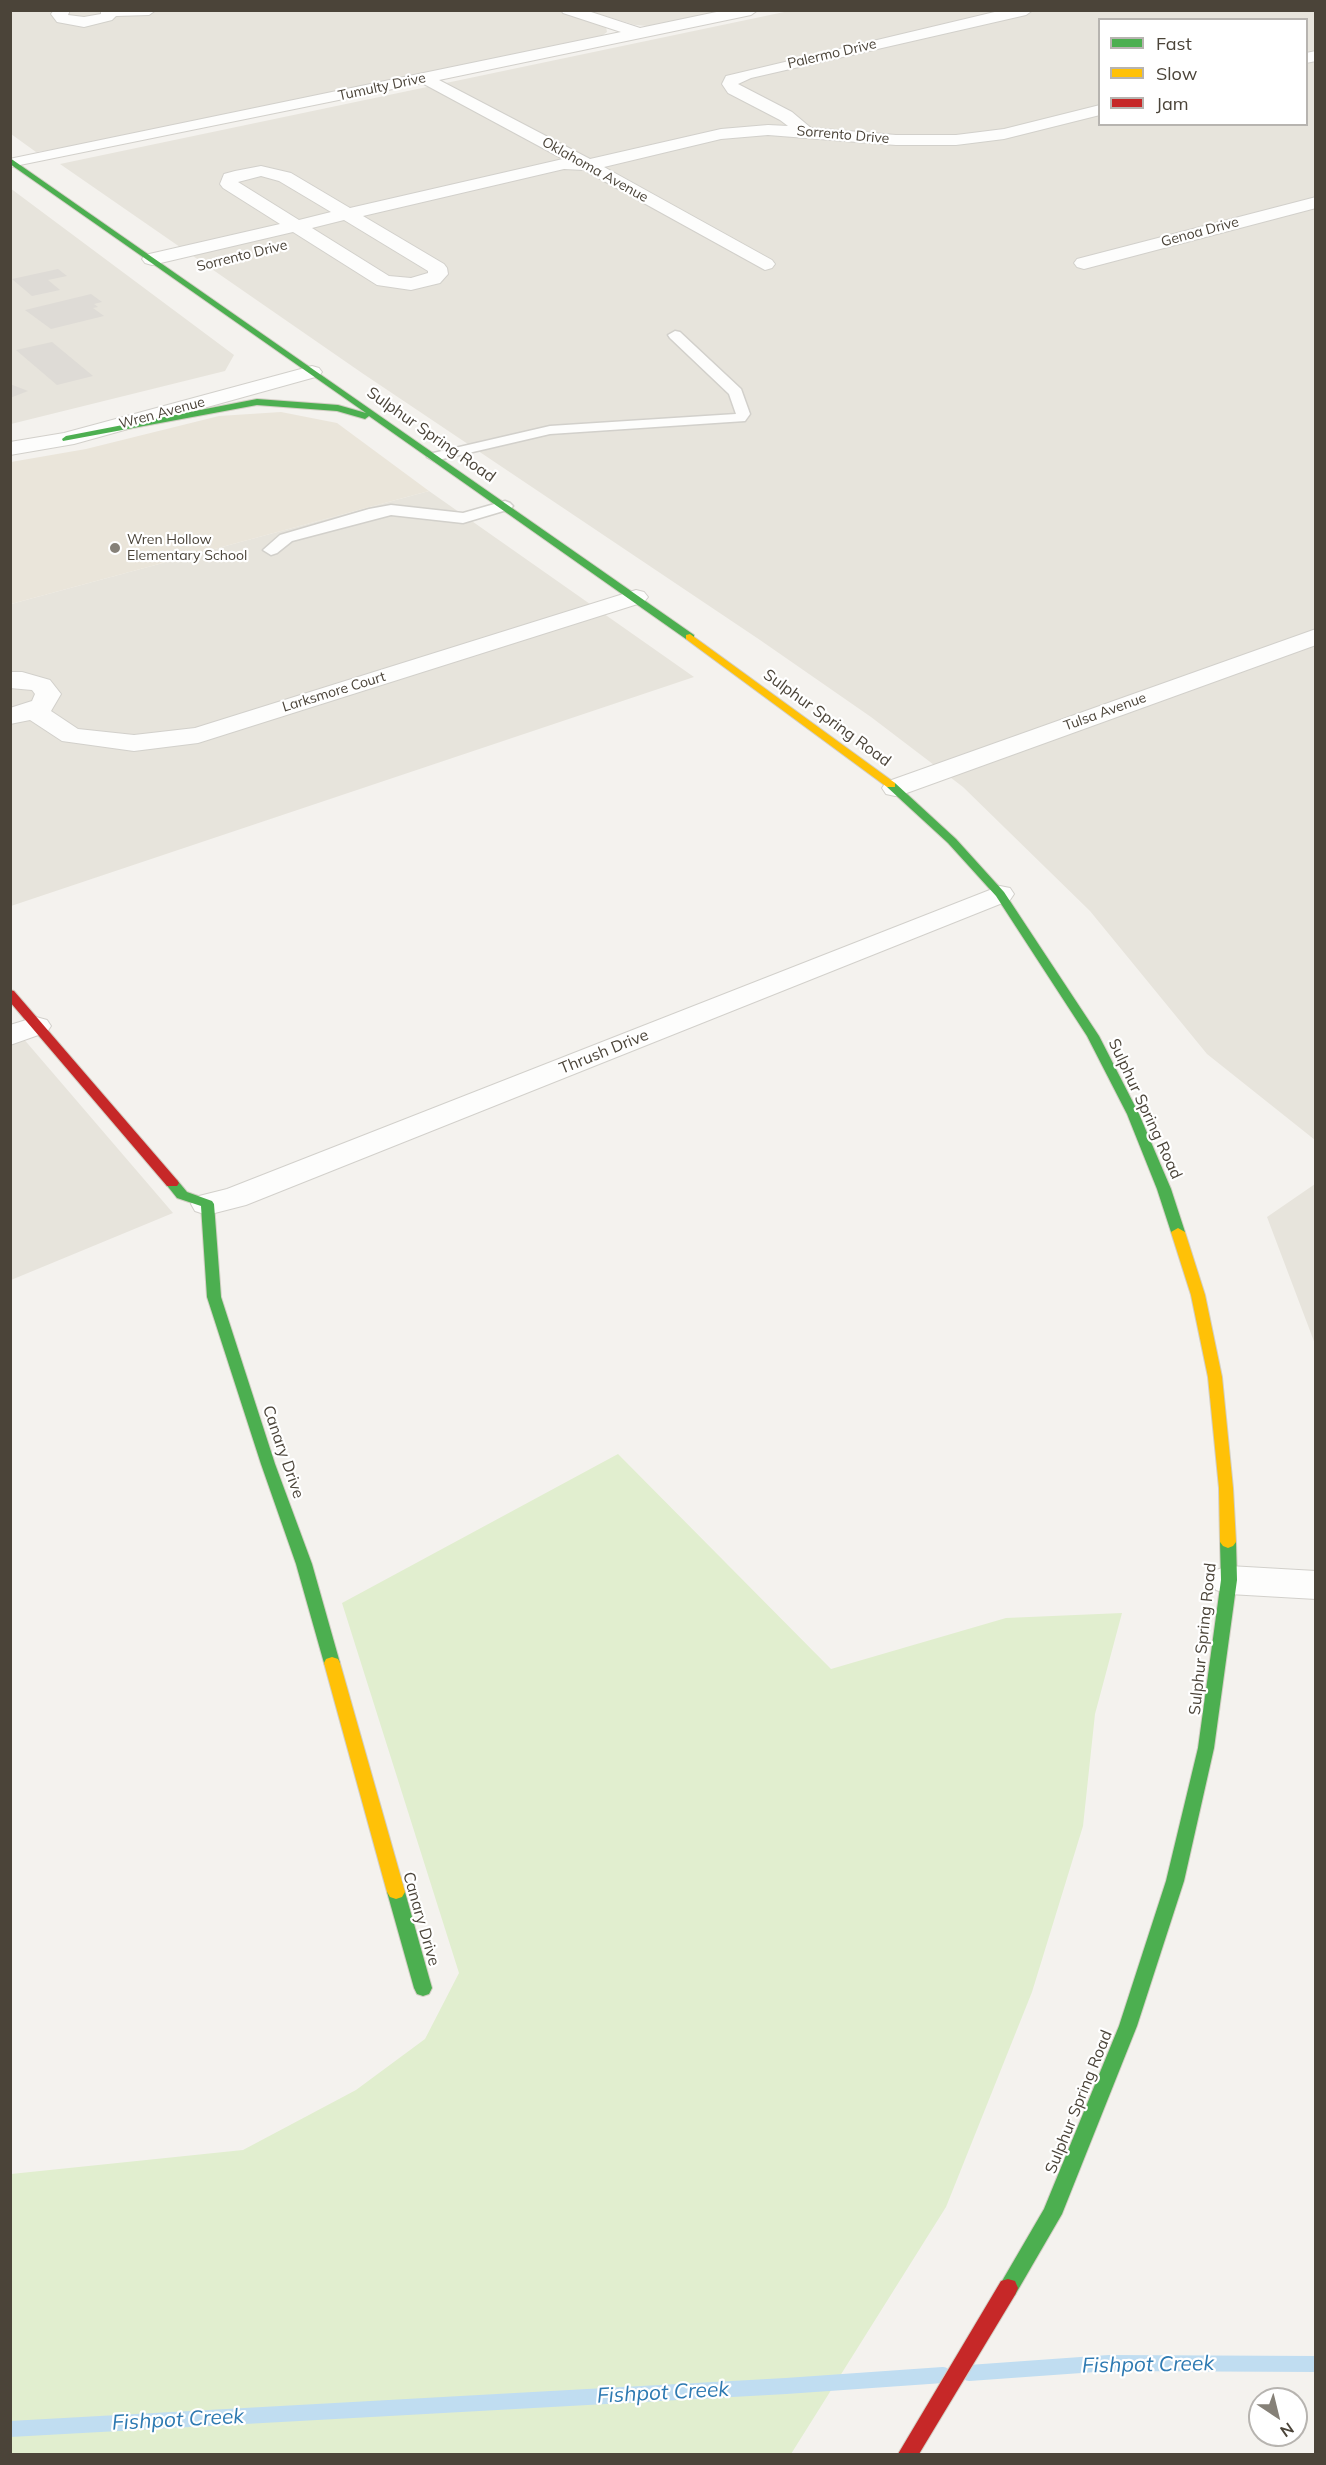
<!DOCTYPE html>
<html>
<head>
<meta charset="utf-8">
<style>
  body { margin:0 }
  #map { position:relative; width:1326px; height:2465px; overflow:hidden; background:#f4f2ee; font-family:Mulish,sans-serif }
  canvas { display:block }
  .frame { position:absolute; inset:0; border:12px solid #4b4439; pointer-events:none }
  .legend { position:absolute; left:1098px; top:18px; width:210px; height:108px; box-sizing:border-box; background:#fff; border:2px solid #b7b4b0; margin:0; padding:8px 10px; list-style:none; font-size:18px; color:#4b4439 }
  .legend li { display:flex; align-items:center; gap:12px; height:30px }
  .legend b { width:30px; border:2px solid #b7b4b0 }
  .north { position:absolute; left:1248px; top:2387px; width:60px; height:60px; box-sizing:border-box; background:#fff; border:2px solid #b7b4b0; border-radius:50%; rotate:145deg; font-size:16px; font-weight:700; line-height:24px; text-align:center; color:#4b4439 }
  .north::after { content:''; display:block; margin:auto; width:21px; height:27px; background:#868178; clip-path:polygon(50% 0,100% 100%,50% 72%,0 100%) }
</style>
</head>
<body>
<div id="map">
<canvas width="1326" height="2465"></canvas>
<div class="frame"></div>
<ul class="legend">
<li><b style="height:8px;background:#4caf50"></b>Fast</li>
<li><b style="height:8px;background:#ffc107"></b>Slow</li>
<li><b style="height:8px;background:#c62828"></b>Jam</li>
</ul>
<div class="north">N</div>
</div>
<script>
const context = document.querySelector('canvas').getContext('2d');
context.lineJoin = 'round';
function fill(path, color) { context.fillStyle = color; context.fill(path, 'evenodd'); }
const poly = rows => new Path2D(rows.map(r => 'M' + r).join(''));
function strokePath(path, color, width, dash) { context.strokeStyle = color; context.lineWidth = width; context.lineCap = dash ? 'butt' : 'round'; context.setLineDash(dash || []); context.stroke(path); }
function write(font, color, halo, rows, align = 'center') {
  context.font = font + ' Mulish,sans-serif'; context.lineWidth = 4.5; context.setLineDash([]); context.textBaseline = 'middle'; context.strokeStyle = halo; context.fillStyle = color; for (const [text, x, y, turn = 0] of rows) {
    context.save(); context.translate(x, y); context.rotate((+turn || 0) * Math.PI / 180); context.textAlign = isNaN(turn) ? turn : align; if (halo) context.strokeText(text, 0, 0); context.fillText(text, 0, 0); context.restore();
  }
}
const residential = poly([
  [555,10,606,27,607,32,599,38,55,150,36,152,11,134,11,11],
  [589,11,733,11,668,24,647,26,635,25],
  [789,11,1315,11,1315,1140,1207,1054,1090,911,963,787,871,717,760,640,362,373,60,164],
  [1100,20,1306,20,1306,124,1100,124],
  [10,188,234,355,225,371,11,424],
  [429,491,694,677,11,906,11,604],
  [10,1023,173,1213,11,1280,10,1280],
  [1315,1184,1315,1344,1267,1217]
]);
const education = poly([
  [281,412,337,423,429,491,11,604,11,462,86,449,219,416]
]);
const green = poly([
  [618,1454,831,1669,1006,1618,1122,1613,1095,1714,1083,1826,1032,1992,946,2207,791,2454,11,2454,11,2174,243,2150,356,2090,425,2039,459,1973,342,1603]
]);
const stream = poly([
  [969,2373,1109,2363,1316,2364],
  [10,2429,786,2386,943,2375]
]);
const building = poly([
  [58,269,67,276,48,280,60,290,32,296,12,279],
  [91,294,102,302,94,304,98,307,93,308,104,316,51,329,25,310],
  [52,342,93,376,57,385,16,350],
  [10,384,28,391,10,398]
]);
const lane = poly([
  [675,331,680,332,741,389,750,414,745,421,550,434,434,461,427,457,429,454,550,426,736,414,729,394,670,338,668,335,675,331],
  [505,501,510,503,513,506,510,509,463,523,391,515,292,541,277,553,271,555,263,550,280,535,369,509,391,505,463,513,505,501]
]);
const street = poly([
  [54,10,70,10,68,15,84,17,101,14,101,10,156,10,149,15,116,16,112,20,84,27,57,22,51,14,54,10],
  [561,10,585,10,640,28,726,10,758,10,751,15,439,80,590,159,721,129,768,125,788,126,780,120,728,93,722,84,726,76,1003,10,1033,10,1026,15,751,78,738,84,792,112,811,128,896,135,956,135,1004,129,1100,105,1100,115,1004,139,956,145,896,145,768,135,721,139,604,167,772,260,775,264,772,268,765,270,584,170,564,169,363,216,444,264,447,268,448,274,440,283,411,290,377,285,293,232,152,265,145,263,142,259,145,255,280,224,223,188,220,184,224,174,235,171,261,166,291,173,350,208,563,159,422,83,10,167,10,159,14,158,621,32,563,13,561,10],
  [261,176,279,181,331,212,299,220,238,182,261,176],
  [344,220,428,271,428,273,411,278,389,276,312,228,344,220],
  [1316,51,1316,61,1306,63,1306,53,1316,51],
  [1316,197,1316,208,1084,269,1077,267,1074,263,1077,259,1316,197],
  [312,366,319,368,322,372,319,376,74,444,10,455,10,442,64,433,312,366],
  [636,590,644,592,648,597,644,602,198,743,134,751,62,741,30,720,10,724,10,708,32,701,35,694,32,690,10,688,10,672,22,672,50,680,61,694,51,711,78,729,134,735,195,728,636,590],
  [1316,629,1316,645,904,794,895,796,886,794,882,788,886,782,1316,629],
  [1000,886,1010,888,1014,894,1010,900,246,1205,207,1215,195,1211,191,1204,195,1197,227,1189,1000,886],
  [36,1017,47,1020,51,1026,47,1032,10,1045,10,1025,36,1017],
  [1229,1566,1316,1571,1316,1599,1229,1594,1216,1590,1210,1580,1216,1570,1229,1566]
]);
const fast = poly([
  [10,158,694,635,694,639,686,639,369,416,365,419,337,411,257,405,63,441,62,439,66,436,257,399,338,405,366,413,10,164,10,158],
  [891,782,895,783,956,839,1004,892,1099,1036,1139,1114,1171,1189,1185,1232,1183,1235,1173,1235,1171,1232,1157,1189,1127,1114,1087,1036,996,896,948,843,887,787,887,783,891,782],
  [172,1179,177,1180,187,1192,212,1201,214,1204,221,1297,275,1464,312,1564,340,1663,338,1667,332,1669,326,1667,324,1663,296,1564,261,1464,207,1297,201,1206,177,1198,165,1183,172,1179],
  [1228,1536,1233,1538,1236,1542,1237,1580,1214,1748,1184,1881,1137,2026,1062,2214,1015,2295,1008,2297,1001,2295,998,2288,1044,2209,1119,2026,1166,1881,1198,1748,1221,1580,1220,1542,1223,1538,1228,1536],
  [396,1885,402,1887,405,1892,432,1988,429,1994,423,1996,417,1994,414,1988,387,1892,390,1887,396,1885]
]);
const slow = poly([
  [690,634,895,783,895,787,887,787,686,639,686,635,690,634],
  [1178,1228,1185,1232,1205,1295,1222,1377,1233,1488,1236,1542,1233,1546,1228,1548,1223,1546,1220,1542,1219,1488,1208,1377,1191,1295,1171,1232,1178,1228],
  [332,1657,338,1659,340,1663,405,1892,402,1897,396,1899,390,1897,387,1892,324,1663,326,1659,332,1657]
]);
const jam = poly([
  [10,990,14,991,177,1180,179,1183,177,1186,167,1186,10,1002,10,990],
  [1008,2279,1015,2281,1018,2288,1015,2295,919,2454,898,2454,1001,2281,1008,2279]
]);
const markers = [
  [115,548,6,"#868178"]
];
const farStreetnames = [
  ["Palermo Drive",832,54,-13],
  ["Tumulty Drive",382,87,-12],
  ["Sorrento Drive",843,135,5],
  ["Oklahoma Avenue",595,170,29],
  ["Genoa Drive",1200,232,-15],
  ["Sorrento Drive",242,256,-14],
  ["Wren Avenue",162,413,-15],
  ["Larksmore Court",334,692,-17],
  ["Tulsa Avenue",1105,712,-20]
];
const farPoinames = [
  ["Wren Hollow",127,540],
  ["Elementary School",127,556]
];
const streetNames = [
  ["Sulphur Spring Road",431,435,35],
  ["Sulphur Spring Road",827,718,36],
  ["Thrush Drive",604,1052,-22],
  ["Sulphur Spring Road",1145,1109,65],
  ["Canary Drive",283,1452,71],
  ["Sulphur Spring Road",1203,1639,-84],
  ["Canary Drive",421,1919,74],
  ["Sulphur Spring Road",1079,2102,-68]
];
const nearWaternames = [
  ["Fishpot Creek",1148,2365,-1],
  ["Fishpot Creek",663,2393,-3],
  ["Fishpot Creek",178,2420,-3]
];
fill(residential, '#e7e4dc');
fill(education, '#eae5da');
fill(green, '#e1eecf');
strokePath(stream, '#c0ddf1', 16);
fill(building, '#dedbd6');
strokePath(lane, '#d2d0cb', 3);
strokePath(street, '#d2d0cb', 2);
strokePath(fast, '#d3cfc5', 2);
strokePath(slow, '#d3cfc5', 2);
strokePath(jam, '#d3cfc5', 2);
fill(lane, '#fdfdfc');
fill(street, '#fdfdfc');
fill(fast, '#4caf50');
fill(slow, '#ffc107');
fill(jam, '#c62828');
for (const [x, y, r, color] of markers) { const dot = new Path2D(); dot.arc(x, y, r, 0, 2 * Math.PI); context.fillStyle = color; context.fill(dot); strokePath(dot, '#fff', 2); }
write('14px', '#4b4439', '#fff', farStreetnames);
write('14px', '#4b4439', '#fff', farPoinames, 'left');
write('16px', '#4b4439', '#fff', streetNames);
write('italic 21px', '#2e7ab2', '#fff', nearWaternames);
</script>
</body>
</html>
